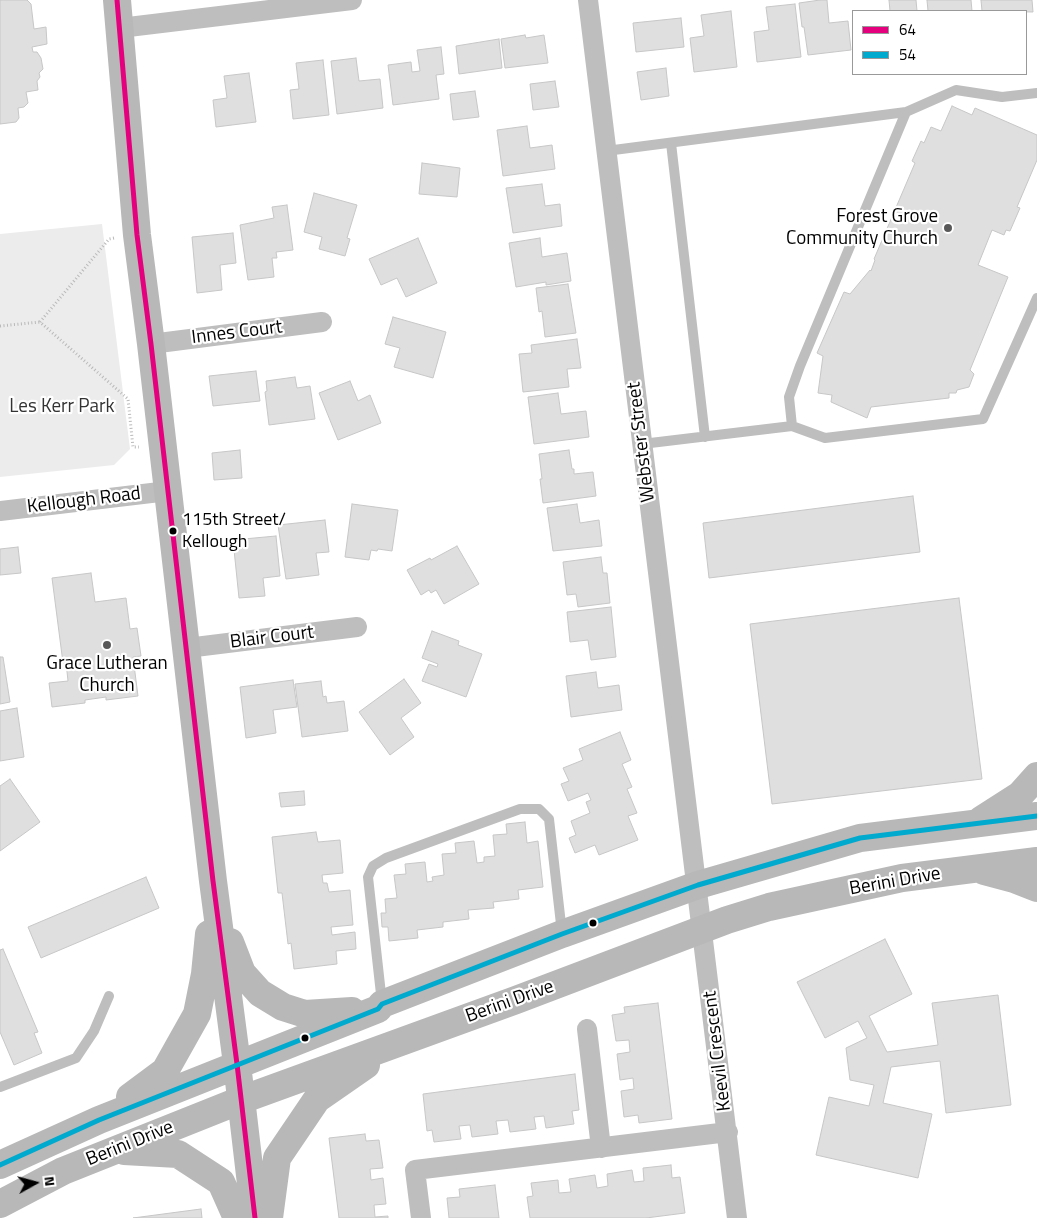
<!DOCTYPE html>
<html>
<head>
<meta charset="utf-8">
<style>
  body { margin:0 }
  #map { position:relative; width:1037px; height:1218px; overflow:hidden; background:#fff; font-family:"Titillium Web",sans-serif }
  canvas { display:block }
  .legend { position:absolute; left:852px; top:10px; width:175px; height:65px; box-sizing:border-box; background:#fff; border:1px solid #999; margin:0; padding:6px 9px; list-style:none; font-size:15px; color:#000 }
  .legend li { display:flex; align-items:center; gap:10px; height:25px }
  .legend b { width:25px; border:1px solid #999 }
  .north { position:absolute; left:10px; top:1158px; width:50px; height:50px; -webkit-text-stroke:4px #fff; paint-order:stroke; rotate:83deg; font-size:14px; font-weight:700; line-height:20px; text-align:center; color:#000 }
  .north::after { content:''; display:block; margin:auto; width:18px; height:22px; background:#000; clip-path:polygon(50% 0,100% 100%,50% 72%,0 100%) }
</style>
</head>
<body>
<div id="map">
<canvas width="1037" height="1218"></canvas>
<ul class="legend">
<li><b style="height:6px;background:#e5007d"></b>64</li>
<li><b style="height:6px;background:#00a9ce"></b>54</li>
</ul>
<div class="north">N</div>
</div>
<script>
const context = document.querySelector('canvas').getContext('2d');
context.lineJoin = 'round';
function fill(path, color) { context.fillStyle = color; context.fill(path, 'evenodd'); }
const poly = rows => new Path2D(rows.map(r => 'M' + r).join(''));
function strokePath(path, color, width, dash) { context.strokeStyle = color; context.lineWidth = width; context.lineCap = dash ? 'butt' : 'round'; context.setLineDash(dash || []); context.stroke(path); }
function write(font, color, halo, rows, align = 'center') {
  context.font = font + ' "Titillium Web",sans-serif'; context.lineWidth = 4.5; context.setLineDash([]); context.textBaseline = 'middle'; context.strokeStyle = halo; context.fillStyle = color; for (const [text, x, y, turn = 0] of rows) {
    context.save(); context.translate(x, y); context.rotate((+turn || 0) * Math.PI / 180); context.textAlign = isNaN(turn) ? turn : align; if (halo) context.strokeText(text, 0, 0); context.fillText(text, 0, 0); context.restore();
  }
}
const green = poly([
  [102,224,130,449,114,465,0,477,0,234]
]);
const building = poly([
  [0,0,27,0,31,4,34,29,46,27,47,44,32,47,33,52,37,52,41,58,43,69,39,73,40,77,37,81,38,90,26,92,28,103,24,107,18,108,19,118,16,122,0,124,0,0],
  [820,0,827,0,829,23,848,21,851,50,808,55,804,27,802,27,799,3,820,0],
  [889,0,916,0,917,11,890,11,889,0],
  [927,0,971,0,972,11,928,11,927,0],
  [981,0,1032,0,1033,12,982,11,981,0],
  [795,4,801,57,757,62,754,32,769,30,766,7,795,4],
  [731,11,737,67,694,72,690,38,704,36,701,15,731,11],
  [681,18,684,47,636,52,633,23,681,18],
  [525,35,526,38,544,35,548,63,505,68,501,39,525,35],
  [499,39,502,68,459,74,456,46,499,39],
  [441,47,444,74,436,75,439,99,393,105,388,65,411,62,412,72,420,71,417,50,441,47],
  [356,58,359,81,380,79,383,108,337,114,331,61,356,58],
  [323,60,329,115,293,119,290,90,299,89,296,63,323,60],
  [666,68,669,96,641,100,637,72,666,68],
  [249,73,256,122,216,127,213,100,227,98,224,76,249,73],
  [555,81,559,107,533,110,530,84,555,81],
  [475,91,479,117,453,120,450,94,475,91],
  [952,106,972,115,975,108,1037,135,1037,160,1017,207,1020,208,1010,231,1006,230,1004,235,992,230,978,265,1008,277,970,370,974,374,969,387,957,390,956,393,949,393,949,398,871,407,867,418,831,402,832,395,818,393,823,356,817,353,844,292,850,294,870,270,871,271,875,260,874,259,915,163,912,161,921,141,924,143,931,127,941,131,952,106],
  [527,126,530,148,552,145,555,169,503,176,497,130,527,126],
  [422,163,460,168,457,197,419,194,422,163],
  [542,184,545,206,560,204,562,226,513,233,506,188,542,184],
  [314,193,357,205,347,238,350,239,345,256,319,249,322,237,304,232,314,193],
  [287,205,293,250,276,252,277,258,272,258,274,277,248,280,240,225,274,218,272,207,287,205],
  [233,233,236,263,220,265,222,290,197,293,192,237,233,233],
  [418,238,437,283,406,297,397,278,381,285,369,259,418,238],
  [540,238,542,257,567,253,571,281,546,285,546,282,516,287,509,243,540,238],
  [568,284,576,333,545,337,542,311,539,312,536,288,568,284],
  [393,317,446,332,433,378,394,367,400,348,385,344,393,317],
  [577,339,581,368,567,369,569,387,523,392,519,354,532,353,531,345,577,339],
  [256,371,260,401,213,406,209,376,256,371],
  [295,377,297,388,310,386,315,419,269,425,265,392,267,391,266,381,295,377],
  [350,381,358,401,370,395,381,423,338,440,319,393,350,381],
  [558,393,561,414,586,411,589,437,534,444,528,397,558,393],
  [240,450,242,478,214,480,212,453,240,450],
  [569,450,572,469,574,469,574,474,593,472,596,496,543,503,540,479,542,479,539,454,569,450],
  [913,496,920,552,709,578,703,523,913,496],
  [352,504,398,510,392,551,378,549,377,551,371,550,369,560,345,557,352,504],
  [577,504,580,523,599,520,602,546,553,551,547,508,577,504],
  [325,520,329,552,316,553,319,575,286,579,278,525,325,520],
  [276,536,280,576,263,578,265,596,239,598,233,540,276,536],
  [457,546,479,584,444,604,436,590,431,593,429,590,421,595,407,570,430,558,431,560,457,546],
  [18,547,21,573,0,575,0,549,18,547],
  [601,557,603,573,607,573,610,603,578,607,576,594,567,595,563,562,601,557],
  [91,573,95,602,126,598,130,629,137,628,141,656,133,657,138,696,106,700,106,697,85,700,85,703,52,707,49,683,68,681,66,662,63,663,52,578,91,573],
  [959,598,982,779,772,804,750,624,959,598],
  [611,607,616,657,591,660,588,640,570,642,567,612,611,607],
  [432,631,459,641,458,645,482,654,466,697,422,681,429,664,437,667,438,664,422,658,432,631],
  [0,657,3,657,10,702,0,704,0,657],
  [596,672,598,688,619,685,622,710,571,717,566,676,596,672],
  [404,679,421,703,401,718,414,737,390,755,359,712,404,679],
  [293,680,297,707,273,710,276,733,246,738,240,687,293,680],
  [321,681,323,697,326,696,327,703,344,701,348,731,302,737,295,684,321,681],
  [17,708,24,757,0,761,0,711,17,708],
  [620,732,631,760,622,764,632,787,627,789,637,813,628,816,638,840,599,855,595,845,575,853,569,838,576,835,571,821,590,813,586,802,591,800,588,793,568,801,561,784,569,781,563,768,583,760,579,749,620,732],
  [10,779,40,822,0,851,0,786,10,779],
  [304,791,305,805,281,807,279,793,304,791],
  [525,822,527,843,538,841,543,887,518,890,519,899,493,902,494,908,468,910,469,919,443,922,443,927,417,930,418,938,389,941,388,927,382,927,381,913,386,913,385,899,397,898,394,875,406,874,405,864,425,862,427,882,433,881,432,877,444,875,442,854,456,853,455,843,474,841,477,863,484,862,484,857,495,856,493,835,507,834,506,824,525,822],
  [316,832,318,842,340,840,343,873,322,875,323,883,327,883,329,892,350,890,353,925,331,927,332,935,355,932,356,949,336,951,337,964,294,969,291,943,288,944,282,893,278,893,272,837,316,832],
  [146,877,159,908,41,958,28,927,146,877],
  [885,939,912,994,869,1016,887,1052,938,1045,932,1003,998,995,1011,1105,946,1113,940,1061,891,1067,883,1103,932,1114,918,1178,816,1155,829,1097,869,1106,874,1085,850,1080,846,1048,867,1038,858,1021,825,1038,797,982,885,939],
  [3,949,38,1032,34,1033,42,1053,14,1065,0,1032,0,950,3,949],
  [658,1003,672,1119,639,1123,638,1115,624,1117,621,1091,634,1089,633,1078,620,1080,617,1054,630,1052,629,1040,616,1041,612,1015,625,1013,624,1007,658,1003],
  [575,1074,579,1110,572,1111,574,1124,546,1128,544,1116,534,1117,536,1129,510,1132,508,1120,496,1121,498,1134,472,1137,470,1125,459,1126,461,1139,434,1142,432,1130,427,1131,423,1094,575,1074],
  [365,1134,366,1141,379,1140,383,1168,370,1169,371,1180,383,1178,386,1204,374,1205,375,1217,388,1216,388,1218,339,1218,329,1138,365,1134],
  [671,1165,672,1178,680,1177,685,1213,646,1218,530,1218,527,1197,533,1196,531,1183,558,1180,559,1193,571,1192,569,1179,595,1175,597,1188,608,1186,607,1174,632,1170,634,1182,644,1181,643,1168,671,1165],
  [495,1185,499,1218,449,1218,447,1198,460,1197,459,1189,495,1185],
  [201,1209,202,1218,133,1218,201,1209]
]);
const path = poly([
  [114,238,109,239,40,322,128,399,133,447,139,447],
  [0,326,40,322]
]);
const lane = poly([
  [671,143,705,437],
  [606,151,906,112,956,90,1002,97,1037,93],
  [792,426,789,397,800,366,906,112],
  [642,444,792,426,825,438,983,419,1037,298],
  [382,1003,368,877,373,866,386,858,520,809,539,809,549,819,562,933],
  [0,1087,76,1058,94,1031,109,996]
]);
const street = poly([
  [588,0,737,1218],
  [120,28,352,0],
  [151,344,322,322],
  [0,511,168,491],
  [187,648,357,627],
  [587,1029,601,1148],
  [421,1218,415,1170,728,1132]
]);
const secondary = poly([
  [117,0,137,235,151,344,213,881,237,1064,255,1218],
  [981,820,1020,795,1037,776],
  [984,871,1014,879,1037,888],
  [230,942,242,973,260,993,283,1007,305,1014,352,1011],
  [130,1097,165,1071,197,1014,205,974,209,934],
  [124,1151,178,1154,221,1182,237,1218],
  [0,1165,99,1120,378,1009,382,1004,562,934,698,885,860,838,1037,816],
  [0,1204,63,1171,241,1100,516,1000,727,920,769,907,902,878,1037,861],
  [269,1218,277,1158,317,1099,366,1065]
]);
const bus1 = poly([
  [117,0,137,235,151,344,213,881,237,1064,255,1218]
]);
const bus2 = poly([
  [0,1165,99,1120,378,1009,382,1004,562,934,698,885,860,838,1037,816]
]);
const markers = [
  [948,228,5,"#595959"],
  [173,531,4.5,"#000"],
  [107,645,5,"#595959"],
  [593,923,4.5,"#000"],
  [305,1038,4.5,"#000"]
];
const busNames = [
  ["115th Street/",182,521],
  ["Kellough",182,543]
];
const poiNames = [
  ["Forest Grove",938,217],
  ["Community Church",938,239],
  ["Grace Lutheran",107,664,"center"],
  ["Church",107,686,"center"]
];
const streetNames = [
  ["Innes Court",237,333,-7],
  ["Webster Street",642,442,-97],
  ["Kellough Road",84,501,-7],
  ["Blair Court",272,638,-7],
  ["Berini Drive",895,882,-10],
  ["Berini Drive",510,1002,-20],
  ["Keevil Crescent",718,1051,-97],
  ["Berini Drive",130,1144,-22]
];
const parkNames = [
  ["Les Kerr Park",62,407]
];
fill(green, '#ececec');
fill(building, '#dfdfdf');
strokePath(building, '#c7c7c7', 1);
strokePath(path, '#b9b9b9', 3, [1, 2.5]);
strokePath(lane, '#bebebe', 10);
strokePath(street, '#bebebe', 20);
strokePath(secondary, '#b8b8b8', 28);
strokePath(bus1, '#e5007d', 5);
strokePath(bus2, '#00a9ce', 5);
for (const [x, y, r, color] of markers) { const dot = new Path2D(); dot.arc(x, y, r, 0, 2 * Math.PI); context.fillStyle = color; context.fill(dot); strokePath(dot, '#fff', 2); }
write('18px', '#000', '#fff', busNames, 'left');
write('19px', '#000', '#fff', poiNames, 'right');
write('19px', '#000', '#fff', streetNames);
write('19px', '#333', '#fff', parkNames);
</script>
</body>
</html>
